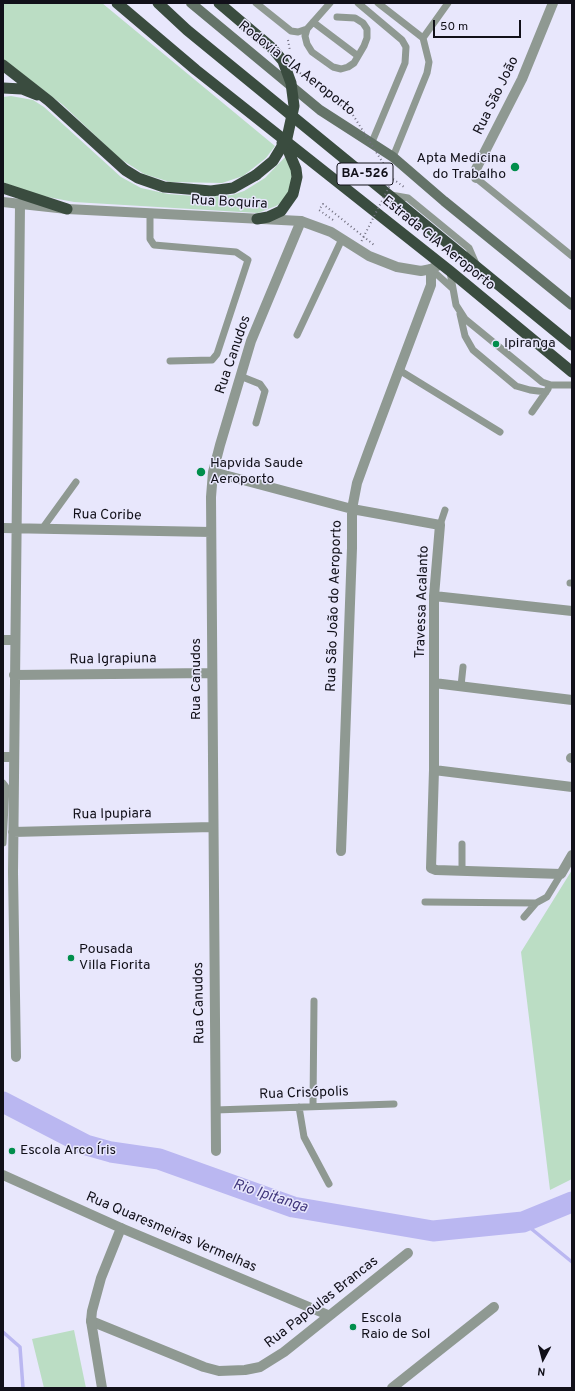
<!DOCTYPE html>
<html>
<head>
<meta charset="utf-8">
<style>
  body { margin:0 }
  #map { position:relative; width:575px; height:1391px; overflow:hidden; background:#e8e7fc; font-family:Overpass,sans-serif }
  canvas { display:block }
  .frame { position:absolute; inset:0; border:4px solid #111019; pointer-events:none }
  .north { position:absolute; left:523px; top:1339px; width:40px; height:40px; -webkit-text-stroke:3px #e8e7fc; paint-order:stroke; rotate:187deg; font-size:11px; font-weight:700; line-height:16px; text-align:center; color:#111019 }
  .north::after { content:''; display:block; margin:auto; width:14px; height:18px; background:#111019; clip-path:polygon(50% 0,100% 100%,50% 72%,0 100%) }
  .scale { position:absolute; left:433px; top:20px; width:88px; height:18px; box-sizing:border-box; border:2px solid #111019; border-top:0; padding-left:5px; font-size:12px; line-height:14px; white-space:nowrap; color:#111019; -webkit-text-stroke:3px #e8e7fc; paint-order:stroke }
</style>
</head>
<body>
<div id="map">
<canvas width="575" height="1391"></canvas>
<div class="frame"></div>
<div class="north">N</div>
<div class="scale">50 m</div>
</div>
<script>
const context = document.querySelector('canvas').getContext('2d');
context.lineJoin = 'round';
function fill(path, color) { context.fillStyle = color; context.fill(path, 'evenodd'); }
const poly = rows => new Path2D(rows.map(r => 'M' + r).join(''));
function strokePath(path, color, width, dash) { context.strokeStyle = color; context.lineWidth = width; context.lineCap = dash ? 'butt' : 'round'; context.setLineDash(dash || []); context.stroke(path); }
function write(font, color, halo, rows, align = 'center') {
  context.font = font + ' Overpass,sans-serif'; context.lineWidth = 3; context.setLineDash([]); context.textBaseline = 'middle'; context.strokeStyle = halo; context.fillStyle = color; for (const [text, x, y, turn = 0] of rows) {
    context.save(); context.translate(x, y); context.rotate((+turn || 0) * Math.PI / 180); context.textAlign = isNaN(turn) ? turn : align; if (halo) context.strokeText(text, 0, 0); context.fillText(text, 0, 0); context.restore();
  }
}
const green = poly([
  [3,3,102,3,275,146,266,158,243,176,222,183,170,182,144,174,119,158,63,105,3,59],
  [11,96,33,100,44,107,121,177,141,188,168,194,207,197,232,195,244,191,265,178,287,155,293,168,290,189,282,202,276,206,258,213,74,202,32,194,3,182,3,97],
  [572,870,572,1179,550,1190,521,952],
  [74,1330,86,1388,44,1388,32,1339]
]);
const stream = poly([
  [523,1222,572,1262],
  [3,1332,20,1347,23,1388]
]);
const river = poly([
  [3,1102,86,1145,111,1152,159,1159,293,1207,433,1231,523,1222,572,1202]
]);
const path = poly([
  [288,40,290,51],
  [300,73,353,115],
  [393,179,404,187],
  [333,220,319,210,323,204,374,245]
]);
const service = poly([
  [256,3,291,31,298,32,307,29],
  [330,3,307,29,305,36,307,44,312,52,333,67,341,69,348,67,354,63,364,46,367,38,367,29,363,23,355,18,337,17],
  [358,3,402,40,406,47,405,63,372,142],
  [378,3,423,38],
  [313,22,358,56],
  [393,157,427,73,429,62,423,38,448,3],
  [476,178,572,256],
  [391,195,408,198,469,248,476,264],
  [150,213,150,239,154,245,236,252,248,260,217,354,212,360,170,361],
  [431,269,453,289],
  [450,272,456,305,465,319,542,382,551,385,572,385],
  [460,314,465,336,473,350,516,386,530,390,546,392],
  [297,335,342,239],
  [399,370,500,432],
  [240,376,260,384,265,391,256,423],
  [532,412,548,389],
  [440,525,445,510],
  [42,529,76,482],
  [570,583,572,583],
  [461,686,463,667],
  [3,783,6,787,3,843],
  [462,871,462,844],
  [425,902,536,903,547,897,561,874],
  [524,917,536,903],
  [313,1106,314,1001],
  [299,1107,304,1137,329,1184],
  [215,1110,394,1104]
]);
const minor = poly([
  [476,178,476,169,522,79,553,3],
  [213,472,352,509,440,525,434,596,434,770,431,868,436,870,561,874,572,855],
  [3,528,211,532],
  [434,596,572,611],
  [3,640,14,640],
  [14,675,211,673],
  [434,683,572,700],
  [3,757,13,757],
  [571,758,572,758],
  [434,770,572,787],
  [13,832,212,827],
  [341,851,352,548,352,509,357,483,369,450,431,285,431,269],
  [16,1057,13,872,20,205],
  [216,1151,211,497,213,472,220,445,251,341,301,221],
  [121,1228,328,1315],
  [91,1321,204,1367,219,1371,245,1370,260,1367,284,1352,408,1253],
  [392,1388,494,1307]
]);
const tertiary = poly([
  [3,202,67,209,301,221,331,232,369,256,397,267,421,271,431,269,441,264],
  [3,1175,121,1228,101,1278,92,1311,91,1321,102,1388]
]);
const secondary = poly([
  [191,3,320,110,393,157,444,201,572,305]
]);
const trunk = poly([
  [117,3,196,70,450,271,572,372],
  [158,3,187,30,572,345],
  [3,65,49,101,125,170,138,178,164,187,211,191,233,188,256,175],
  [3,88,22,89,37,95],
  [3,188,67,209],
  [257,219,268,217,281,211,293,194,297,177,296,169,288,150,282,143]
]);
const pathBridge = poly([
  [353,115,393,179,361,242]
]);
const trunkBridge = poly([
  [219,3,272,48,283,61,291,83,294,106,287,138,273,161,256,175]
]);
const markers = [
  [515,167,5,"#008e4c"],
  [496,344,4,"#008e4c"],
  [201,472,5,"#008e4c"],
  [71,958,4,"#008e4c"],
  [12,1151,4,"#008e4c"],
  [353,1327,4,"#008e4c"]
];
const shields = [
  [365,174,56]
];
const shieldNames = [
  ["BA-526",365,174]
];
const streetNames = [
  ["Rodovia CIA Aeroporto",296,69,38],
  ["Rua São João",497,96,-64],
  ["Rua Boquira",229,203,3],
  ["Estrada CIA Aeroporto",438,244,39],
  ["Rua Canudos",234,355,-71],
  ["Rua Coribe",107,516,1],
  ["Travessa Acalanto",423,602,-88],
  ["Rua São João do Aeroporto",335,606,-88],
  ["Rua Igrapiuna",113,660,-1],
  ["Rua Canudos",197,679,-90],
  ["Rua Ipupiara",112,815,-1],
  ["Rua Canudos",200,1003,-91],
  ["Rua Crisópolis",304,1094,-2],
  ["Rua Quaresmeiras Vermelhas",171,1233,23],
  ["Rua Papoulas Brancas",322,1303,-38]
];
const poiNames = [
  ["Apta Medicina",506,159,"right"],
  ["do Trabalho",506,175,"right"],
  ["Ipiranga",504,344],
  ["Hapvida Saude",210,464],
  ["Aeroporto",210,480],
  ["Pousada",79,950],
  ["Villa Fiorita",79,966],
  ["Escola Arco Íris",20,1151],
  ["Escola",361,1319],
  ["Raio de Sol",361,1335]
];
const waterNames = [
  ["Rio Ipitanga",270,1197,18]
];
fill(green, '#bbddc4');
strokePath(stream, '#bab7f1', 3.5);
strokePath(river, '#bab7f1', 21);
strokePath(path, '#727180', 2, [1, 3]);
strokePath(service, '#8f9992', 7);
strokePath(minor, '#8f9992', 10);
strokePath(tertiary, '#8f9992', 10);
strokePath(secondary, '#647368', 10);
strokePath(trunk, '#3a4c3f', 11);
strokePath(pathBridge, '#727180', 2, [1, 3]);
strokePath(trunkBridge, '#3a4c3f', 11);
for (const [x, y, r, color] of markers) { const dot = new Path2D(); dot.arc(x, y, r, 0, 2 * Math.PI); context.fillStyle = color; context.fill(dot); strokePath(dot, '#e8e7fc', 1.5); }
for (const [x, y, w] of shields) { const box = new Path2D(); box.roundRect(x - w / 2, y - 11, w, 22, 3); context.fillStyle = '#e8e7fc'; context.fill(box); strokePath(box, '#111019', 1); }
write('bold 13px', '#111019', null, shieldNames);
write('14px', '#111019', '#e8e7fc', streetNames);
write('14px', '#111019', '#e8e7fc', poiNames, 'left');
write('italic 15px', '#43397e', '#e8e7fc', waterNames);
</script>
</body>
</html>
